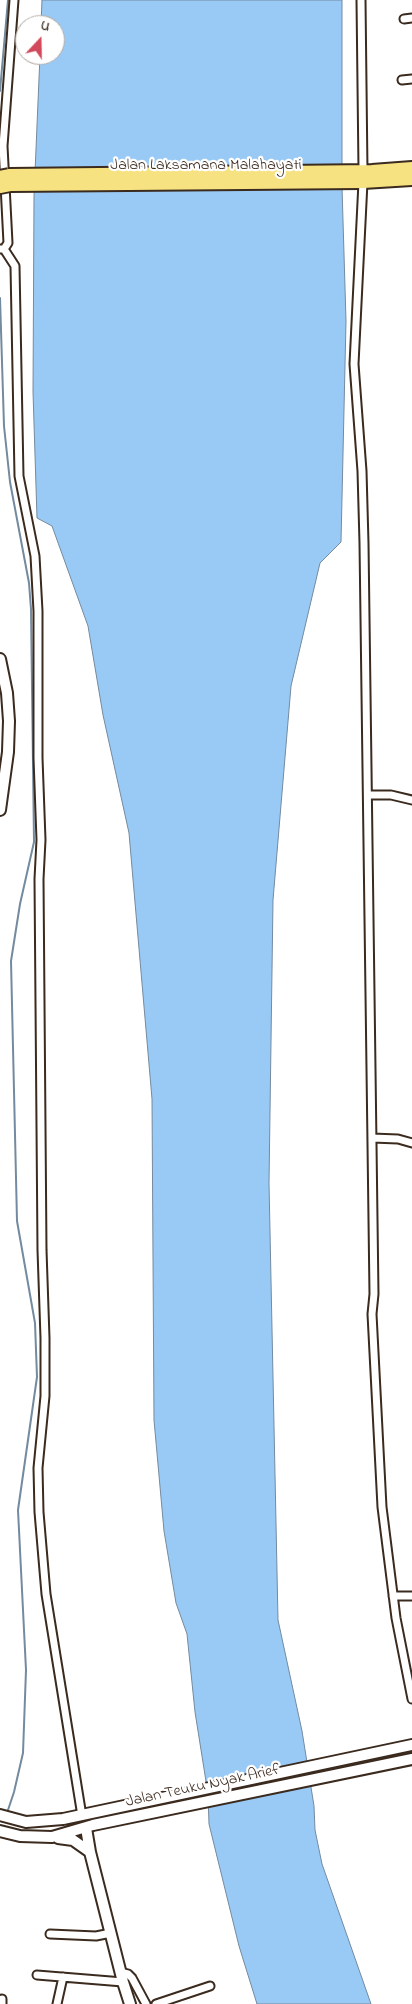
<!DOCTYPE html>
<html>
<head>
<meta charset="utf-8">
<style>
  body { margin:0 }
  #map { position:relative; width:412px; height:2004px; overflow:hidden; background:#fff; font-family:"Indie Flower",sans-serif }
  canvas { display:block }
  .north { position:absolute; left:15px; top:15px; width:50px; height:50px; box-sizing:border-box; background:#fff; border:1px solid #b1aaa5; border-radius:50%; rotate:21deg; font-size:14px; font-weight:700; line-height:20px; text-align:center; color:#3b2a1e }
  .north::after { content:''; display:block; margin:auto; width:18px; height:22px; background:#d1495b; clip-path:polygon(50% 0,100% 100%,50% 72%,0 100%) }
</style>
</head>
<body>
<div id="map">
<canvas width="412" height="2004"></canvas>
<div class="north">U</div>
</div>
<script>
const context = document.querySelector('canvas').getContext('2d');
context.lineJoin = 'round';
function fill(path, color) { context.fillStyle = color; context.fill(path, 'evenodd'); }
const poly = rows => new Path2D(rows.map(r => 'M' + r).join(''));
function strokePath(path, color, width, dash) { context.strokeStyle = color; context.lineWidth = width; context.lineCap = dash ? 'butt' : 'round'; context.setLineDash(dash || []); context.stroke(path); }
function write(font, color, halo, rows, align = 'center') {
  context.font = font + ' "Indie Flower",sans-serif'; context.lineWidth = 4.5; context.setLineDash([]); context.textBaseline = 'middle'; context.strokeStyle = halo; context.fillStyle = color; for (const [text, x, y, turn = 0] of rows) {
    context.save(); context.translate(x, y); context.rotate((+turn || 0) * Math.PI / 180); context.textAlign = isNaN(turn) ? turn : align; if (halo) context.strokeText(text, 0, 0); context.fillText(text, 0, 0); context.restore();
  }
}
const water = poly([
  [42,0,342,0,342,187,346,321,341,542,320,563,291,686,273,900,269,1183,278,1620,302,1731,314,1806,315,1830,322,1864,371,2004,257,2004,239,1946,209,1824,208,1794,195,1712,187,1634,176,1603,164,1531,154,1420,152,1099,129,833,103,715,88,626,52,526,37,518,33,392,34,196,40,55,55,55,55,25,41,25,42,0]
]);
const stream = poly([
  [0,91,8,0],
  [0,298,4,426,10,482,29,583,31,609,34,842,20,904,11,961,17,1221,35,1323,37,1377,18,1510,26,1670,23,1753,14,1792,7,1813]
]);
const street = poly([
  [361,0,363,170],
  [404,19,412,18],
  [402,80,412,79],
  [363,182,354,364,362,471,364,543,374,1294,372,1314,382,1507,396,1618,412,1699],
  [0,249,4,249,8,243,3,146,14,0],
  [4,249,15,266,19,476,35,556,38,611,38,758,41,840,39,879,42,1250,45,1338,45,1396,38,1468,39,1512,46,1594,82,1816],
  [369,795,391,795,412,800],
  [372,1138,398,1139,412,1143],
  [393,1596,412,1596],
  [50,1934,96,1936,111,1933],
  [120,1972,128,1974,132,1978,146,2004],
  [37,1975,123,1982],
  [2,2004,2,1999],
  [57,2004,63,1977],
  [156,2004,210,1986]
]);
const secondary = poly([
  [0,659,7,693,9,721,8,752,0,810],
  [0,1815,26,1822,63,1819,412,1745],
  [86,1828,90,1852,123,1982,130,2004],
  [0,1831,20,1836,52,1837,93,1825,412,1759],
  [58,1838,73,1840,90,1852]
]);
const highway = poly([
  [9,175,372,171,412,168],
  [10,185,363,182,412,179]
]);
const highwayBridge = poly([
  [0,177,9,175],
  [0,187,10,185]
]);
const streetNames = [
  ["Jalan Laksamana Malahayati",206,166],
  ["Jalan Teuku Nyak Arief",203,1787,-12]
];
fill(water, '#99caf5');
strokePath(water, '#738a9f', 1);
strokePath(stream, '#738a9f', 2);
strokePath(street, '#3b2a1e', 11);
strokePath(secondary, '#3b2a1e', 14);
strokePath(highway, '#3b2a1e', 16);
strokePath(street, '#fff', 7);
strokePath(secondary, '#fff', 10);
strokePath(highway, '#f7e281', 12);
strokePath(highwayBridge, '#3b2a1e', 16, []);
strokePath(highwayBridge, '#f7e281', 12);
write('16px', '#3b2a1e', '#fff', streetNames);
</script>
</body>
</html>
